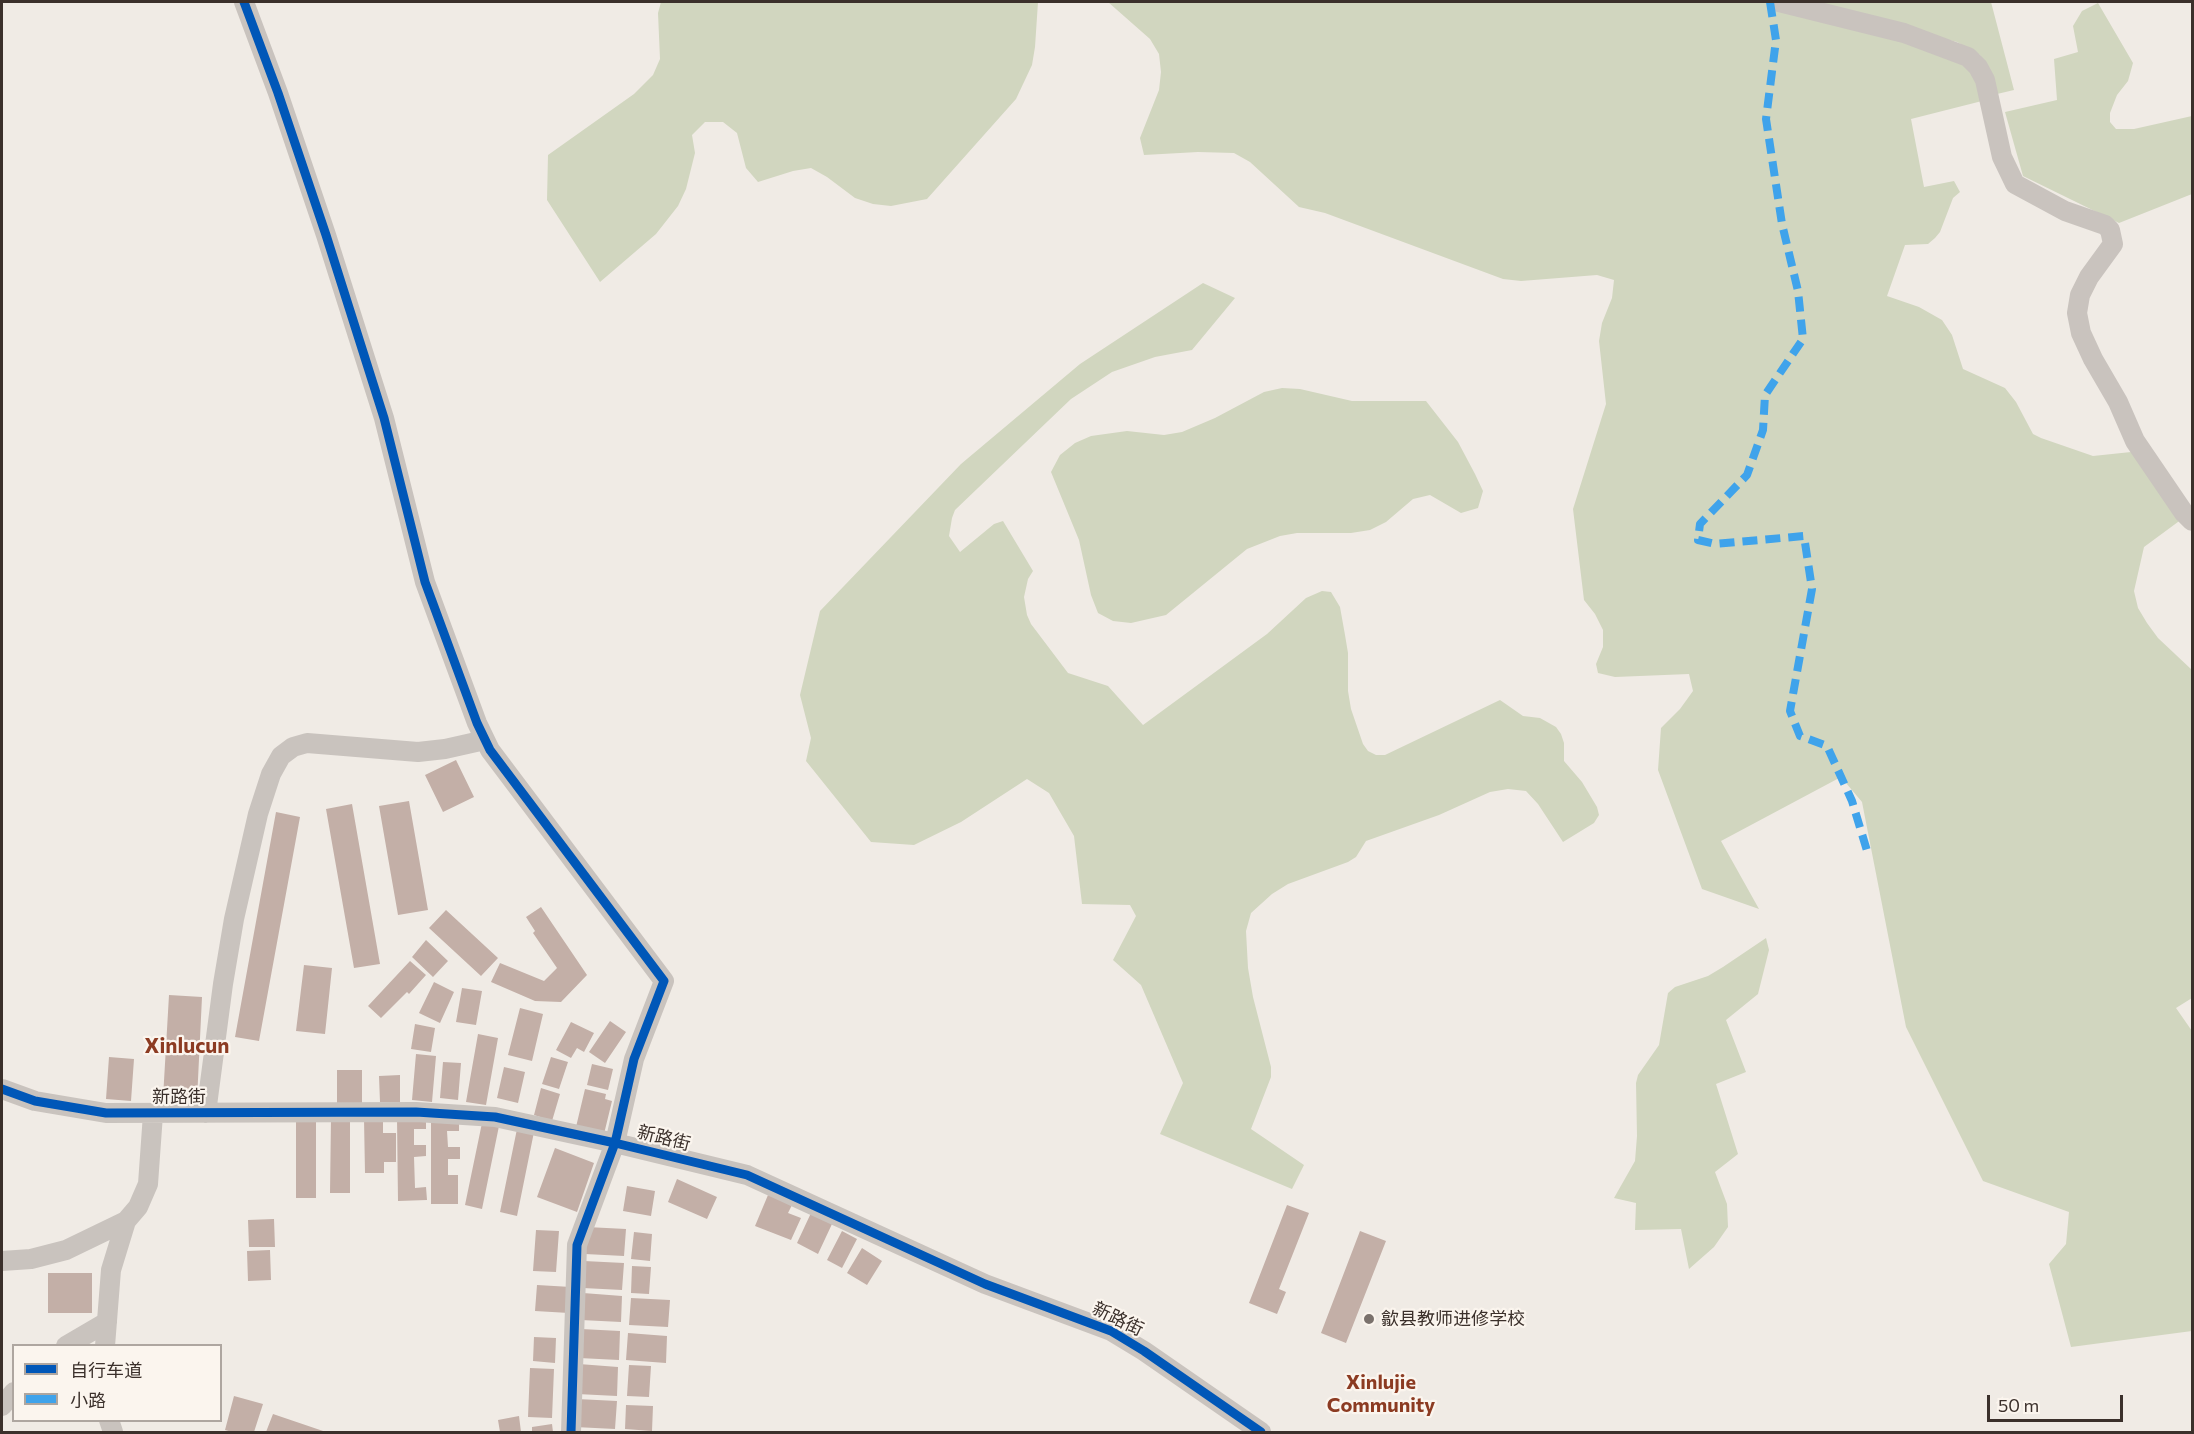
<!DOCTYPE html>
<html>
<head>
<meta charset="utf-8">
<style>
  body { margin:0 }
  #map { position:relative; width:2194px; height:1434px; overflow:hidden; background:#f0ebe5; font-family:Commissioner,"Noto Sans SC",sans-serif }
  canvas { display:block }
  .frame { position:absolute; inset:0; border:3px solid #3b302b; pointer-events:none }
  .legend { position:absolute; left:12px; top:1344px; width:210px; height:78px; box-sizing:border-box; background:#fbf5ee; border:2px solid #aea6a0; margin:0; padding:8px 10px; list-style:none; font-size:18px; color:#3b302b }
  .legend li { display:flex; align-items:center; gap:12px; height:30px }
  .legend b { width:30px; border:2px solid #aea6a0 }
  .scale { position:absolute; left:1987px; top:1395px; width:136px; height:27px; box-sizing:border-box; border:3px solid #3b302b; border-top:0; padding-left:8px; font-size:18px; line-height:21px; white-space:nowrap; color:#3b302b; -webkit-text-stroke:4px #fbf5ee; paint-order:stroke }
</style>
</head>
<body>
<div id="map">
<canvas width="2194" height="1434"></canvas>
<div class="frame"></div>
<ul class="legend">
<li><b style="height:8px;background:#0057b8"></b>自行车道</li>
<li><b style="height:8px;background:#3fa3eb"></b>小路</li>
</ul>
<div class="scale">50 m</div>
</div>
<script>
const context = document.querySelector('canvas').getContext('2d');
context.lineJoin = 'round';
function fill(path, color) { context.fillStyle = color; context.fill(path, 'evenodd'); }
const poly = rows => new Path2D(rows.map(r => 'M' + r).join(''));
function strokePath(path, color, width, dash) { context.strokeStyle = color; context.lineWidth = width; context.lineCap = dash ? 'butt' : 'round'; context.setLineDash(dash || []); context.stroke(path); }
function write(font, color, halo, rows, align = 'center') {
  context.font = font + ' Commissioner,"Noto Sans SC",sans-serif'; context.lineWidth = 4.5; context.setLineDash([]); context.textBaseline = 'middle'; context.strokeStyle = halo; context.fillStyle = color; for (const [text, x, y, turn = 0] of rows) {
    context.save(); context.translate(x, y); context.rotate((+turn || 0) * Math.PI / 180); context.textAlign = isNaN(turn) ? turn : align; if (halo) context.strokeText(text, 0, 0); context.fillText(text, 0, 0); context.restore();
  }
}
const green = poly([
  [661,2,1038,2,1035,47,1032,65,1016,99,927,199,891,206,873,204,855,198,827,177,811,168,793,171,758,182,746,168,737,133,723,122,705,122,692,135,695,153,686,189,678,206,656,234,600,282,547,200,548,155,634,94,653,75,660,59,658,13],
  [1108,2,1766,2,1808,17,1948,54,1971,68,1982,101,1911,119,1924,187,1954,181,1960,192,1953,198,1940,232,1935,238,1928,244,1905,245,1887,296,1919,307,1942,320,1952,335,1963,369,2005,388,2016,402,2033,434,2041,438,2093,456,2131,452,2182,519,2144,547,2134,591,2138,608,2147,623,2158,638,2192,670,2192,998,2176,1008,2192,1031,2192,1331,2071,1347,2049,1264,2066,1244,2069,1212,1983,1181,1906,1027,1862,802,1841,777,1721,841,1759,909,1702,889,1658,770,1661,728,1680,709,1693,691,1689,674,1615,677,1598,673,1596,664,1603,647,1603,630,1595,614,1584,600,1573,509,1606,404,1599,341,1602,323,1612,298,1614,280,1597,275,1521,281,1503,279,1325,213,1299,207,1250,162,1234,153,1198,152,1144,155,1140,138,1159,90,1161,72,1159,54,1150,39],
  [1798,2,1991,2,2014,90,1997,94,1980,55,1957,42],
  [2098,3,2133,63,2128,81,2117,95,2110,113,2110,122,2116,129,2134,129,2192,116,2192,194,2119,223,2023,176,2005,112,2057,100,2054,59,2078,52,2073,26,2082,11],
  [1203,283,1235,298,1192,350,1155,357,1112,372,1071,399,955,510,952,518,949,536,960,552,994,524,1003,521,1033,571,1028,579,1024,597,1027,615,1031,624,1068,673,1108,686,1143,725,1267,634,1306,598,1322,591,1331,592,1340,607,1345,635,1348,653,1348,691,1351,709,1363,744,1368,751,1376,755,1385,755,1500,700,1523,716,1540,718,1556,727,1561,734,1564,743,1564,761,1582,782,1597,807,1599,815,1594,823,1563,842,1538,804,1526,791,1508,789,1490,792,1439,815,1366,841,1356,857,1348,862,1288,884,1272,894,1251,913,1246,931,1248,968,1253,997,1271,1067,1271,1077,1251,1129,1304,1165,1292,1189,1160,1134,1183,1083,1141,985,1113,960,1136,916,1130,905,1082,904,1074,836,1049,793,1027,779,961,822,914,845,871,842,806,761,811,738,800,695,820,611,961,464,1080,364],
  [1282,388,1300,389,1352,401,1426,401,1458,442,1475,474,1483,491,1478,508,1461,513,1430,495,1413,499,1386,522,1370,530,1351,533,1297,533,1280,536,1247,549,1166,615,1131,623,1113,621,1098,613,1091,595,1079,540,1051,472,1060,455,1075,443,1091,436,1127,431,1164,435,1182,432,1215,418,1264,392],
  [1766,938,1769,950,1758,994,1726,1020,1746,1072,1716,1084,1738,1154,1715,1172,1727,1204,1728,1227,1714,1247,1689,1269,1681,1229,1635,1230,1636,1203,1614,1198,1635,1161,1637,1136,1636,1083,1638,1075,1659,1045,1668,993,1675,987,1708,976,1723,967]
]);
const building = poly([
  [456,760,474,797,443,812,425,775],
  [409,801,428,910,398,915,379,806],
  [352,804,380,964,354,968,326,809],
  [276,812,300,817,259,1041,235,1037],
  [541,907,587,975,561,1002,535,1001,491,982,500,963,544,981,557,968,533,933,535,931,526,917],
  [446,910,498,958,481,976,429,928],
  [426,940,448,961,433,977,412,957],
  [410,961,426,975,409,994,407,992,381,1018,368,1006],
  [304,965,332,968,325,1034,296,1031],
  [434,982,454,992,440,1023,419,1013],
  [462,988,482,991,476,1025,456,1022],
  [169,995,202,997,197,1100,163,1098],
  [520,1008,543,1014,532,1061,508,1055],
  [610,1021,626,1032,605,1063,589,1052],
  [571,1022,594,1033,584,1052,577,1048,571,1058,556,1050],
  [415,1024,435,1028,431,1052,411,1049],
  [478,1034,498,1038,486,1105,466,1102],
  [416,1054,436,1056,432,1102,412,1100],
  [109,1057,134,1059,131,1101,106,1099],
  [551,1057,568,1062,559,1089,542,1084],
  [443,1062,461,1063,458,1100,440,1098],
  [592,1064,613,1069,608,1090,587,1085],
  [504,1067,525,1072,518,1103,497,1098],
  [337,1070,362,1070,362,1105,337,1105],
  [400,1075,400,1102,380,1102,379,1076],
  [541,1088,560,1094,552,1121,534,1115],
  [585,1089,606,1094,605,1099,612,1101,604,1134,576,1127],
  [296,1118,316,1118,316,1198,296,1198],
  [331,1118,350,1118,350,1193,330,1193],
  [397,1118,426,1118,426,1129,414,1129,414,1145,426,1145,426,1156,414,1157,415,1188,426,1187,427,1200,398,1201],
  [364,1119,383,1119,383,1133,396,1133,396,1162,384,1162,384,1173,365,1173],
  [431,1120,459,1120,459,1131,447,1131,448,1147,460,1147,460,1159,448,1159,448,1175,458,1175,458,1204,431,1204],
  [482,1123,499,1126,482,1209,465,1205],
  [517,1129,534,1132,517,1216,500,1212],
  [555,1148,594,1163,577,1212,537,1197],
  [677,1179,717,1197,707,1219,668,1202],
  [627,1186,655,1191,651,1216,623,1211],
  [768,1195,792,1205,788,1213,801,1218,791,1240,755,1226],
  [1287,1205,1309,1213,1279,1289,1286,1292,1277,1314,1249,1303],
  [811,1213,832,1224,818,1254,797,1243],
  [274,1219,275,1247,249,1247,248,1220],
  [587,1227,626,1229,624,1256,585,1254],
  [536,1230,559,1231,556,1272,533,1271],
  [842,1231,857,1239,842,1268,827,1260],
  [1360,1231,1386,1241,1346,1343,1321,1333],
  [634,1232,652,1234,650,1261,631,1259],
  [862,1248,882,1261,867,1285,847,1273],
  [270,1250,271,1280,248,1281,247,1251],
  [584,1261,624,1263,622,1290,583,1288],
  [632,1266,651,1267,649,1294,631,1293],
  [48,1273,92,1273,92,1313,48,1313],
  [537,1285,571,1287,569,1313,535,1311],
  [583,1293,622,1296,621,1322,581,1320],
  [631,1298,670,1300,668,1327,629,1325],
  [581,1329,620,1331,619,1360,579,1358],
  [628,1333,667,1336,666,1363,626,1360],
  [534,1337,556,1338,555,1363,533,1361],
  [579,1364,618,1367,617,1396,577,1394],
  [629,1365,651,1366,649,1397,627,1396],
  [530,1368,554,1369,552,1418,528,1417],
  [234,1396,263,1404,254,1432,232,1432,225,1430],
  [577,1399,617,1401,615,1429,575,1427],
  [626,1405,653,1406,652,1431,625,1429],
  [273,1414,326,1432,266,1432],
  [519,1416,521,1432,500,1432,498,1420],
  [552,1424,553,1432,532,1432,532,1427]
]);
const street = poly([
  [244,2,278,93,326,235,384,418,425,582,477,723,490,750,664,981,634,1059,615,1143,577,1245,571,1432],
  [1779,2,1904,33,1968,57,1978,67,1985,80,2002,157,2015,184,2065,211,2105,225,2110,230,2113,244,2089,277,2080,295,2077,313,2081,333,2093,359,2118,402,2135,441,2184,513,2192,521],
  [2,1089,35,1101,106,1113,416,1112,495,1117,615,1143,747,1175,985,1284,1111,1331,1144,1351,1261,1432],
  [206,1113,223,984,234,919,258,814,271,774,281,756,293,747,307,743,418,752,445,749,485,740],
  [2,1261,31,1259,66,1250,126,1221],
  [66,1346,107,1322],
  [105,1346,111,1270,126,1221,138,1207,148,1184,153,1114],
  [2,1406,14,1392],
  [109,1420,113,1432]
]);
const quiet = poly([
  [1770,2,1776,40,1766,119,1782,224,1798,291,1803,339,1765,395,1763,430,1747,475,1700,524,1698,540,1715,544,1804,536,1812,589,1790,711,1800,736,1827,746,1852,801,1868,854]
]);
const cycleway = poly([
  [244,2,278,93,326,235,384,418,425,582,477,723,490,750,664,981,634,1059,615,1143,577,1245,571,1432],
  [2,1089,35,1101,106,1113,416,1112,495,1117,615,1143,747,1175,985,1284,1111,1331,1144,1351,1261,1432]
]);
const markers = [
  [1369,1319,6,"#7a716c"]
];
const streetNames = [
  ["新路街",179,1097],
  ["新路街",664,1138,14],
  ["新路街",1118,1319,26]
];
const poiNames = [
  ["歙县教师进修学校",1381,1319]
];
const neighbourhoodNames = [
  ["Xinlujie",1381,1382],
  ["Community",1381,1405]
];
const quarterNames = [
  ["Xinlucun",187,1046]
];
fill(green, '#d1d6bf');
fill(building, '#c3afa7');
strokePath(street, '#c9c3be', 20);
strokePath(quiet, '#3fa3eb', 8, [15, 8]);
strokePath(cycleway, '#0057b8', 9);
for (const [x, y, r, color] of markers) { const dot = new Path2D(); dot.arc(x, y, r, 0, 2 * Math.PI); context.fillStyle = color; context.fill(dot); strokePath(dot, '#fbf5ee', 2); }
write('18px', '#3b302b', '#fbf5ee', streetNames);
write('18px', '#3b302b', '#fbf5ee', poiNames, 'left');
write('bold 20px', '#8c3b22', '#fbf5ee', neighbourhoodNames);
write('bold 21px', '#8c3b22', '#fbf5ee', quarterNames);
</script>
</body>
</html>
